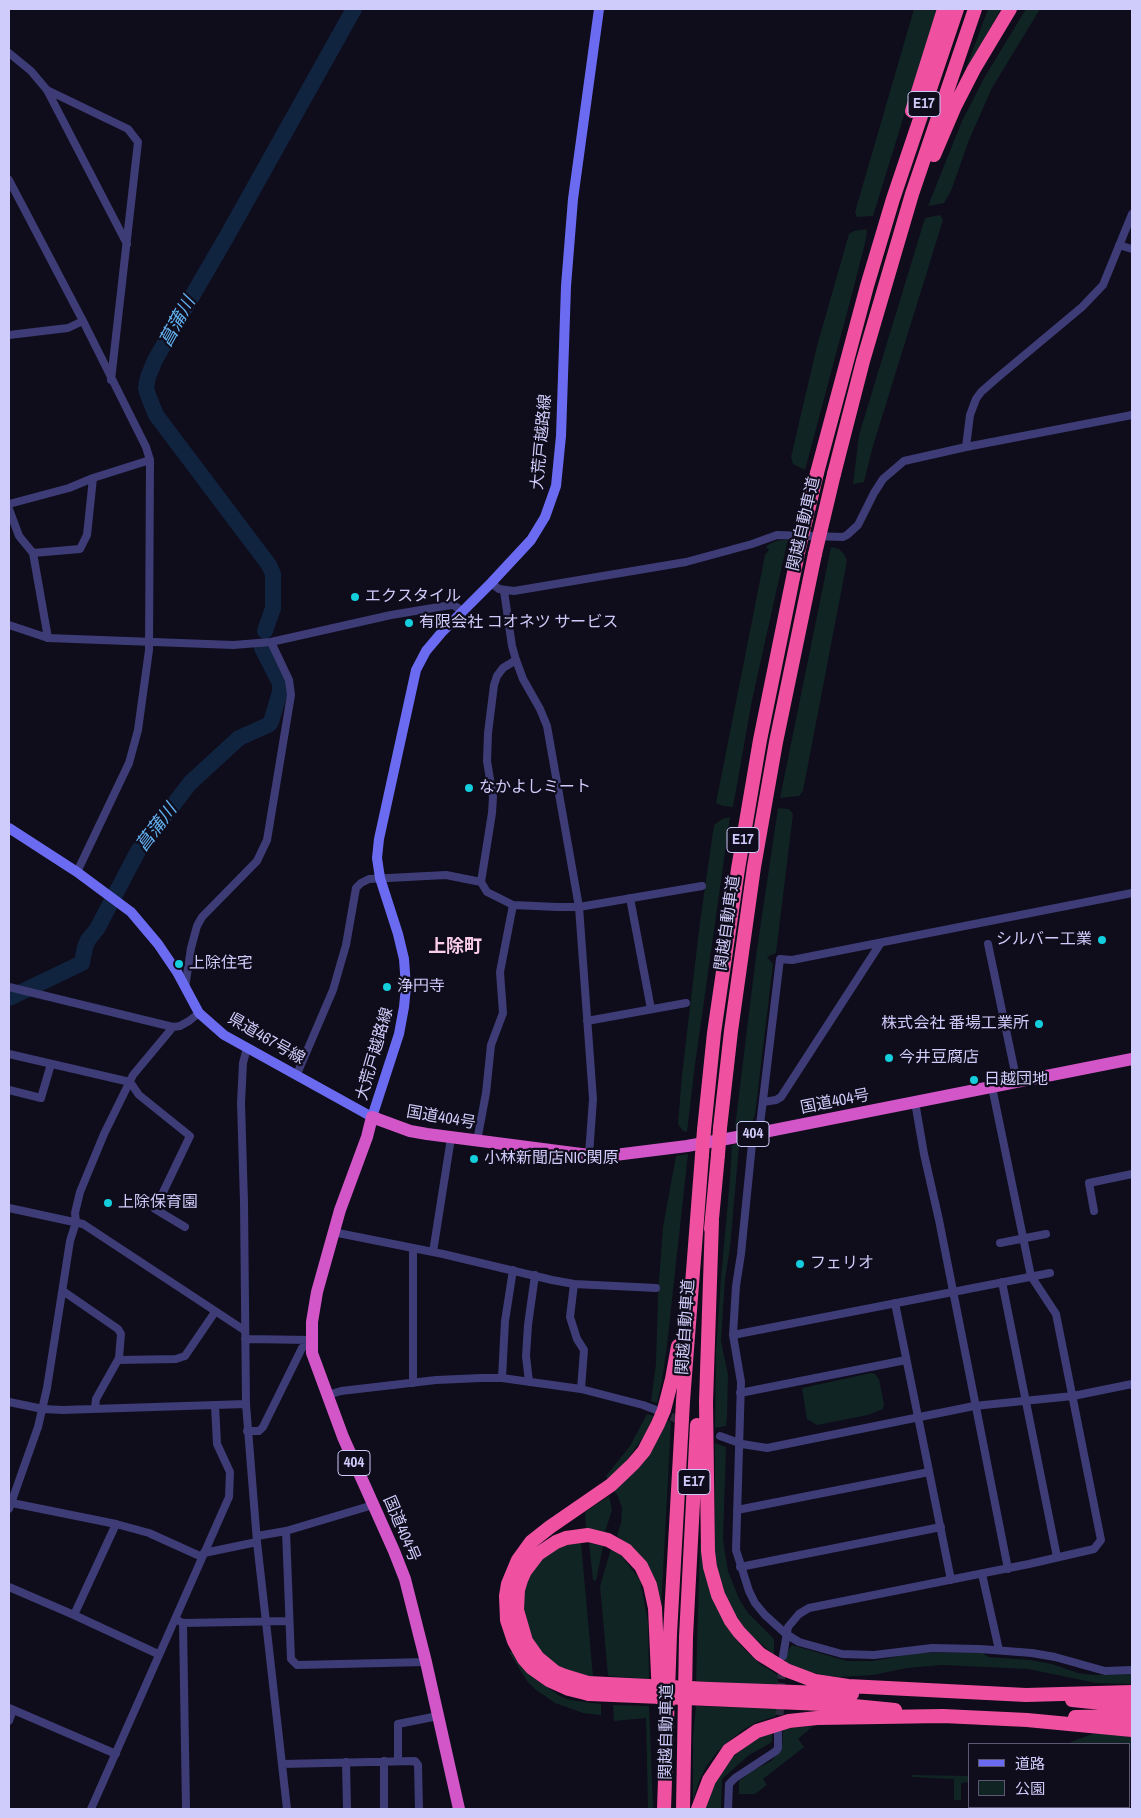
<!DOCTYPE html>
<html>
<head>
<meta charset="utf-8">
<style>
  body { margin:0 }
  #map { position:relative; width:1141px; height:1818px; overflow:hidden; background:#0f0c1b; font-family:"Archivo Narrow","Noto Sans JP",sans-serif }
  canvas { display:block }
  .frame { position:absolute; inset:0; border:10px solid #cfcbfa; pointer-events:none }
  .legend { position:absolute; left:968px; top:1743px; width:162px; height:65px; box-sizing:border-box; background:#0f0c1b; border:1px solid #5c5874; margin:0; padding:6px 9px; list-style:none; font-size:15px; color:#cfcbfa }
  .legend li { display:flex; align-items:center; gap:10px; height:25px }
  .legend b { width:25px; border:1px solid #5c5874 }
</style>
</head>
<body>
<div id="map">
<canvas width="1141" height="1818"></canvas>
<div class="frame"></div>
<ul class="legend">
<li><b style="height:6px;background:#6b6bf2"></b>道路</li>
<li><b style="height:14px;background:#102423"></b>公園</li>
</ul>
</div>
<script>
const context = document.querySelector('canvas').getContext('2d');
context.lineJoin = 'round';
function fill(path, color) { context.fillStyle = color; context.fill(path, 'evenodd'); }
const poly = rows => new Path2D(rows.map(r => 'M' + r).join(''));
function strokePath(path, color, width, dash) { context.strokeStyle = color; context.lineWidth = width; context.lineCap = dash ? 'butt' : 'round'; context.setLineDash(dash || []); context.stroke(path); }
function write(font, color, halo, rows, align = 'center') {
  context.font = font + ' "Archivo Narrow","Noto Sans JP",sans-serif'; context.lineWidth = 4.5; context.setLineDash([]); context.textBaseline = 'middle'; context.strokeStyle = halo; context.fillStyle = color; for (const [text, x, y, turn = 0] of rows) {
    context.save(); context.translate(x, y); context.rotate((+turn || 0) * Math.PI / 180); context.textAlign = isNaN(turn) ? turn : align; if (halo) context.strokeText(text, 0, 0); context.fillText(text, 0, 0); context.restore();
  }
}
const green = poly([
  [914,9,937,9,873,216,857,217,855,212],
  [988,9,1001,9,964,74],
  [1026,9,1040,9,992,88,969,140,951,191,944,203,928,206,962,121,984,78],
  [940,215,943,220,873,446,864,482,853,484,859,435,925,218],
  [867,229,866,239,852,294,805,470,793,464,791,457,817,346,849,234,854,231],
  [788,539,752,700,733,807,723,806,716,803,765,555,769,550,766,547,768,545,776,541],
  [831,547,839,549,844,554,847,561,803,791,799,796,780,798],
  [778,808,789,809,793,814,776,953,767,957,773,964,755,1115,752,1122,735,1127,756,956],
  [730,817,694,1072,687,1132,683,1131,678,1124,682,1075,700,922,714,825,722,819],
  [737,1144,739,1146,730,1248,725,1279,721,1341,728,1375,727,1415,726,1426,715,1428,716,1350,721,1278,730,1179,732,1145],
  [688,1154,667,1345,662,1381,657,1403,651,1401,656,1364,658,1295,663,1227,676,1156],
  [871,1373,875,1374,879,1379,884,1404,883,1409,868,1415,817,1425,807,1419,802,1388],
  [647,1414,654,1416,644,1436,624,1464,608,1480,606,1476,630,1446],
  [665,1419,671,1422,661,1610,647,1565,634,1548,617,1536,621,1523,622,1508,618,1496,614,1491,638,1467],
  [715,1443,726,1447,723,1540,728,1571,739,1599,748,1613,774,1639,774,1655,749,1633,738,1620,730,1606,719,1580,715,1555],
  [609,1496,612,1510,605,1532,586,1529,585,1512],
  [581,1542,593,1677,568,1672,550,1661,533,1642,522,1602,529,1575,543,1557,564,1545],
  [589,1543,603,1546,596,1581,593,1580],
  [700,1544,702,1544,704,1572,715,1605,732,1634,744,1649,760,1664,778,1675,778,1687,696,1681],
  [611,1549,618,1552,624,1559,640,1580,648,1622,649,1679,608,1676,600,1586],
  [792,1645,847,1661,873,1661,917,1653,982,1652,988,1657,1030,1660,1052,1664,1078,1673,1095,1675,1132,1674,1132,1684,1096,1683,1028,1669,942,1665,907,1668,873,1675,839,1677,823,1675,806,1671,785,1662,786,1653],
  [509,1652,513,1652,531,1676,560,1696,570,1700,601,1704,601,1715,583,1713,555,1703,536,1690,527,1681],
  [613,1705,649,1706,653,1809,648,1809,646,1718,614,1721],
  [696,1706,777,1709,776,1716,757,1722,743,1730,729,1741,717,1752,706,1767,699,1781,693,1801,693,1737],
  [813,1726,798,1739,804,1747,763,1779,767,1785,755,1794,739,1794,739,1781,752,1771,771,1761,782,1748,783,1729],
  [772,1732,772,1741,769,1744,749,1755,722,1779,721,1809,704,1809,711,1788,730,1759,757,1738],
  [1108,1733,1132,1737,1132,1748,1130,1749,1130,1744,1071,1744,1071,1742,1092,1734],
  [912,1775,970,1776,970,1782,961,1783,961,1800,954,1800,954,1779,912,1777]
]);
const river = poly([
  [265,631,273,608,273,574,269,565,156,415,148,395,146,388,148,377,155,360,227,236,354,9],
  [9,998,82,963,85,947,88,940,97,929,138,851,190,783,239,738,268,725,271,722,280,692,280,683,262,648]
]);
const minorTunnel = poly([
  [660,1412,684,1422],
  [779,1727,782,1666]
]);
const minor = poly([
  [9,53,31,71,47,90,127,244],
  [47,90,128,129,138,142,111,380],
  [9,180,83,321,146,447,150,460,149,650,138,730,129,763,77,872],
  [1119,245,1132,249],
  [9,335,68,328,83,321],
  [966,447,970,415,976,399,981,392,997,378,1082,307,1103,285,1132,214],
  [9,504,69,488,93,478,150,460],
  [9,509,19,536,33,553,48,638],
  [33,553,80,549,87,535,93,478],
  [491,583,499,589,514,591,686,562,752,544,777,535,843,537,847,535,858,525,874,493,883,479,904,461,966,447,1132,415],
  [504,591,512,646,516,660,523,679,540,709,547,726,579,907,593,1099,589,1155],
  [9,625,48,638,233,645,271,642,391,615,445,606,453,605,463,611],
  [481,882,492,813,493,797,487,761,488,733,494,685,497,676,503,668,516,660],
  [630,898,651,1009],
  [988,944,1017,1082],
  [9,987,173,1027,180,1026,189,1021,199,1013],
  [185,988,191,948,197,926,202,917,257,861,267,840,291,695,289,680,271,642],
  [587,1021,686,1003],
  [247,1048,243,1063,241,1103,244,1202,246,1404,257,1542,287,1809],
  [9,1054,130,1082,139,1095,190,1136,155,1209,185,1227],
  [297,1074,333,990,346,945,356,888,361,883,369,879,446,875,481,882,487,892,513,905,557,907,579,907,702,886],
  [9,1090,41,1098,51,1064],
  [763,1102,776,1100,781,1097,880,944],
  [915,1102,924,1154,939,1220,1008,1569],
  [759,1133,780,959,792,960,1132,893],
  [753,1134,741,1254,736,1286,733,1335,741,1382,736,1550,749,1591,755,1603,765,1615,786,1634,799,1642,842,1654,874,1655,932,1648,980,1649,1032,1653,1055,1657,1105,1671,1132,1670],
  [477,1141,486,1093,491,1045,503,1013,500,972,513,905],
  [9,1208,83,1224,244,1330],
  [1094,1211,1089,1183,1132,1174],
  [333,1232,443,1254,552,1280,574,1284,656,1288],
  [1000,1243,1046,1234],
  [413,1249,413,1383],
  [433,1252,451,1138],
  [1002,1282,1057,1557],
  [574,1284,570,1317,577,1339,584,1350,581,1389],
  [63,1291,118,1329,121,1334,119,1358,96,1399,95,1408],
  [895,1303,951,1580],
  [733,1335,1050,1273],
  [245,1339,311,1340],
  [118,1360,176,1359,185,1356,215,1312],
  [502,1378,505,1321,513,1270],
  [529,1382,526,1356,528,1325,535,1275],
  [740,1393,906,1360],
  [328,1395,341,1391,436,1380,481,1378,502,1378,581,1389,643,1405,656,1410],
  [9,1402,43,1409,62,1410,246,1404],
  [247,1431,259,1431,263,1427,302,1348,311,1340],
  [720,1436,742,1444,767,1448,974,1406,1073,1396,1132,1384],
  [12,1503,116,1524,74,1615],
  [9,1509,38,1427,47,1388,70,1241,76,1222,75,1213,80,1192,104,1134,133,1075,173,1027],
  [737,1510,929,1472],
  [116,1524,149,1533,202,1557],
  [286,1531,291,1659,297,1665,426,1662],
  [257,1536,286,1531,373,1505],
  [204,1553,257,1542],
  [740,1567,941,1527],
  [982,1574,999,1650],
  [9,1587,74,1615,158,1654],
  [179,1621,183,1623,288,1621],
  [183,1623,186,1809],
  [783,1656,788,1627,799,1614,809,1608,1029,1564,1094,1549,1101,1540,1056,1314,1031,1276,992,1087],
  [9,1708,116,1754],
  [9,1721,13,1710],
  [384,1761,384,1809],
  [398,1761,398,1724,438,1716],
  [346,1762,347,1809],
  [282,1764,415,1761,418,1765,419,1809],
  [91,1809,229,1497,230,1472,217,1444,215,1405],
  [728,1809,729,1784,735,1778,776,1751,778,1748,778,1733]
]);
const secondary = poly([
  [9,828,77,872,131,912,158,944,177,972,199,1013,224,1035,372,1117,399,1034,404,1007,406,987,404,959,398,934,380,878,377,858,379,839,416,670,426,651,442,632,491,583,531,540,545,517,556,486,561,436,566,286,573,199,599,9]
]);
const trunk = poly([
  [459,1809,426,1662,405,1579,394,1551,343,1437,312,1353,312,1322,317,1292,340,1210,367,1137,372,1117,410,1131,427,1134,589,1155,615,1155,687,1146,759,1133,1132,1059]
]);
const motorway = poly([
  [912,111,944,9],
  [934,155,955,106,974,69,1010,9],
  [817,473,867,286,893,199,957,9],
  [834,474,863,361,912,194,975,9],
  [720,1128,731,1031,754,867,776,742,815,554],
  [704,1130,714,1033,738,869,760,740,798,553],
  [712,1221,706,1402,708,1551,710,1567,718,1595,731,1621,739,1632,760,1654,786,1670,815,1681,848,1686,1026,1695,1132,1692],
  [711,1229,718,1155],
  [588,1683,565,1676,555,1672,538,1658,526,1641,517,1610,518,1590,521,1580,525,1571,538,1554,556,1542,566,1538,588,1535,608,1540,626,1550,641,1566,650,1585,655,1608,659,1697],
  [710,1689,852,1694],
  [589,1694,569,1689,549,1680,532,1668,524,1659,514,1641,507,1620,506,1596,508,1584,518,1560,531,1542,550,1527,611,1485,633,1464,644,1451,658,1424,664,1410,672,1379,678,1346],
  [709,1699,844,1705,895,1710],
  [1072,1700,1132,1706],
  [1075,1717,1132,1716],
  [664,1809,670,1634,683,1401,702,1155],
  [683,1809,686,1637,697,1425],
  [698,1809,709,1780,729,1750,757,1731,789,1721,817,1718,943,1716,1027,1720,1132,1730]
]);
const motorwayBridge = poly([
  [798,553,817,473],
  [815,554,834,474],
  [702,1155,704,1130],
  [718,1155,720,1128],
  [588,1683,710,1689],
  [589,1694,709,1699]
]);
const markers = [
  [355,597,5,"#14cddd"],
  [409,623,5,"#14cddd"],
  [469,788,5,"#14cddd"],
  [1102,940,5,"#14cddd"],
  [179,964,5,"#14cddd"],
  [387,987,5,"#14cddd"],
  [1039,1024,5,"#14cddd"],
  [889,1058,5,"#14cddd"],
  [974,1080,5,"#14cddd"],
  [474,1159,5,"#14cddd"],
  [108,1203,5,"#14cddd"],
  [800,1264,5,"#14cddd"]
];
const shields = [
  [924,104,32],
  [743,840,32],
  [753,1134,32],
  [354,1463,32],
  [694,1482,32]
];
const shieldNames = [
  ["E17",924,104],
  ["E17",743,840],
  ["404",753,1134],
  ["404",354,1463],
  ["E17",694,1482]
];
const streetNames = [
  ["大荒戸越路線",542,442,-85],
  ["関越自動車道",804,524,-77],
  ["関越自動車道",728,923,-82],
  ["県道467号線",266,1039,30],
  ["大荒戸越路線",375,1054,-74],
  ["国道404号",835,1102,-11],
  ["国道404号",441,1118,10],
  ["関越自動車道",686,1327,-86],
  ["国道404号",401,1529,67],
  ["関越自動車道",667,1732,-89]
];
const poiNames = [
  ["エクスタイル",365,597],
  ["有限会社 コオネツ サービス",419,623],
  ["なかよしミート",479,788],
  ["シルバー工業",1092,940,"right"],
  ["上除住宅",189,964],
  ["浄円寺",397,987],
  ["株式会社 番場工業所",1029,1024,"right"],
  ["今井豆腐店",899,1058],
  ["日越団地",984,1080],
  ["小林新聞店NIC関原",484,1159],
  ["上除保育園",118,1203],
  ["フェリオ",810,1264]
];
const waterNames = [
  ["菖蒲川",178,322,-61],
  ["菖蒲川",157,828,-53]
];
const neighbourhoodNames = [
  ["上除町",455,947]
];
fill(green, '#102423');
strokePath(river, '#11243f', 16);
strokePath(minorTunnel, '#2c293c', 8, [8, 4]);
strokePath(minor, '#3d3c76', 8);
strokePath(secondary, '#6b6bf2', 10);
strokePath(trunk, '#d256c8', 12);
strokePath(motorway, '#ef51a0', 14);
strokePath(motorwayBridge, '#ef51a0', 14);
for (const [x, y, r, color] of markers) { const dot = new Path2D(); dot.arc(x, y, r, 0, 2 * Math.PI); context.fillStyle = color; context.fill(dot); strokePath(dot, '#0f0c1b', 2); }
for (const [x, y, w] of shields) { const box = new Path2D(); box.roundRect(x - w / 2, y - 12.5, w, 25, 4); context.fillStyle = '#0f0c1b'; context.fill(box); strokePath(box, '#cfcbfa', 1); }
write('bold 15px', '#cfcbfa', null, shieldNames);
write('16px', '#cfcbfa', '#0f0c1b', streetNames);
write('16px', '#cfcbfa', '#0f0c1b', poiNames, 'left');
write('italic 18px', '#62b2f1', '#0f0c1b', waterNames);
write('bold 18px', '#facdeb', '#0f0c1b', neighbourhoodNames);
</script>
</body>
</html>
